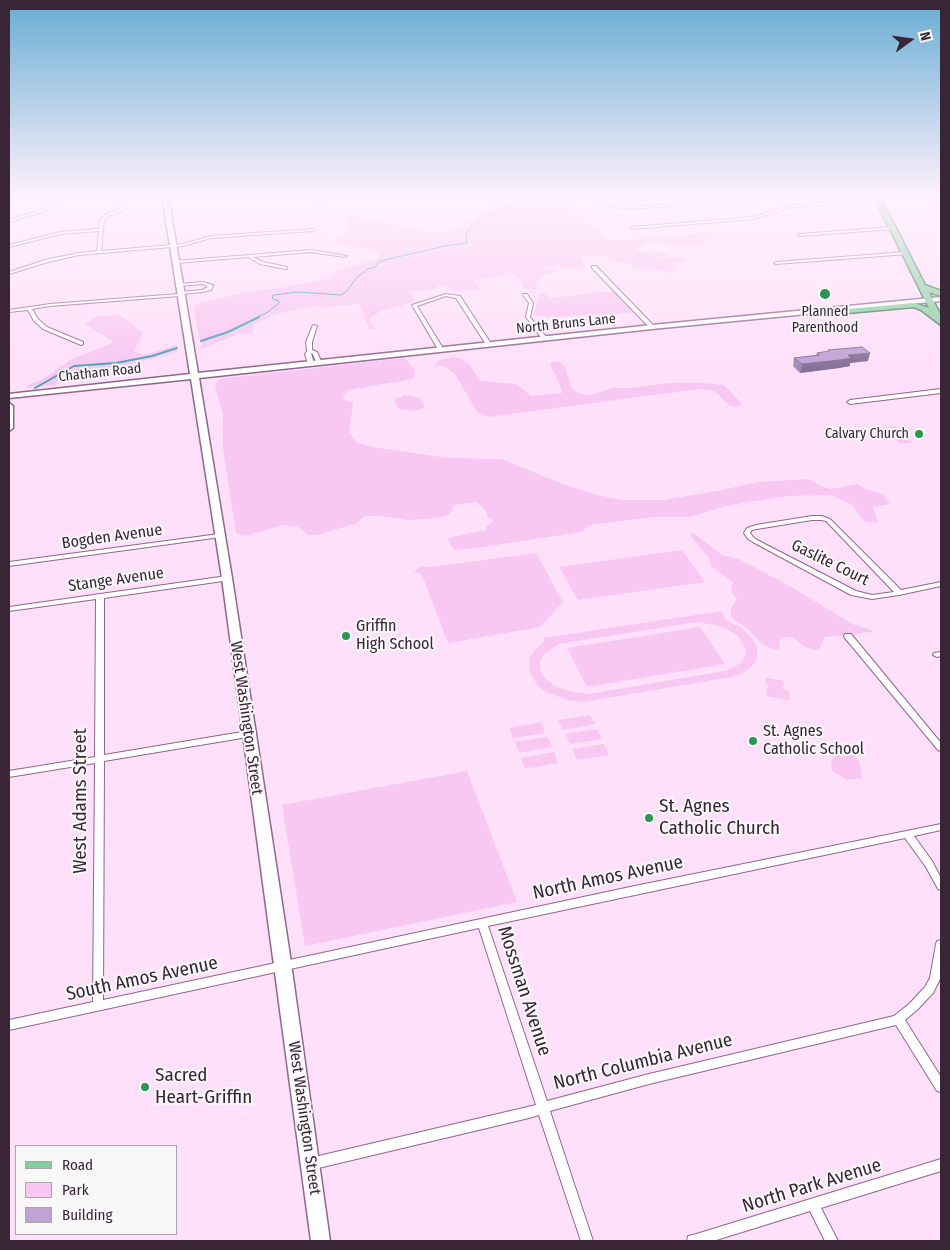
<!DOCTYPE html>
<html>
<head>
<meta charset="utf-8">
<style>
  body { margin:0 }
  #map { position:relative; width:950px; height:1250px; overflow:hidden; background:#ffe0fa; font-family:"Fira Sans Condensed",sans-serif }
  canvas { display:block }
  .frame { position:absolute; inset:0; border:10px solid #392536; pointer-events:none }
  .legend { position:absolute; left:15px; top:1145px; width:162px; height:90px; box-sizing:border-box; background:#f8f8f8; border:1px solid #aca4aa; margin:0; padding:6px 9px; list-style:none; font-size:15px; color:#392536 }
  .legend li { display:flex; align-items:center; gap:10px; height:25px }
  .legend b { width:25px; border:1px solid #aca4aa }
  .north { position:absolute; left:885px; top:15px; width:50px; height:50px; -webkit-text-stroke:4px #f8f8f8; paint-order:stroke; rotate:76deg; font-size:14px; font-weight:700; line-height:20px; text-align:center; color:#392536 }
  .north::after { content:''; display:block; margin:auto; width:18px; height:22px; background:#392536; clip-path:polygon(50% 0,100% 100%,50% 72%,0 100%) }
</style>
</head>
<body>
<div id="map">
<canvas width="950" height="1250"></canvas>
<div class="frame"></div>
<ul class="legend">
<li><b style="height:6px;background:#86ce9f"></b>Road</li>
<li><b style="height:14px;background:#f8c8f2"></b>Park</li>
<li><b style="height:14px;background:#c0a2d6"></b>Building</li>
</ul>
<div class="north">N</div>
</div>
<script>
const context = document.querySelector('canvas').getContext('2d');
context.lineJoin = 'round';
function fill(path, color) { context.fillStyle = color; context.fill(path, 'evenodd'); }
const poly = rows => new Path2D(rows.map(r => 'M' + r).join(''));
function strokePath(path, color, width, dash) { context.strokeStyle = color; context.lineWidth = width; context.lineCap = dash ? 'butt' : 'round'; context.setLineDash(dash || []); context.stroke(path); }
function write(font, color, halo, rows, align = 'center') {
  context.font = font + ' "Fira Sans Condensed",sans-serif'; context.lineWidth = 4; context.setLineDash([]); context.textBaseline = 'middle'; context.strokeStyle = halo; context.fillStyle = color; for (const [text, x, y, turn = 0] of rows) {
    context.save(); context.translate(x, y); context.rotate((+turn || 0) * Math.PI / 180); context.textAlign = isNaN(turn) ? turn : align; if (halo) context.strokeText(text, 0, 0); context.fillText(text, 0, 0); context.restore();
  }
}
const green = poly([
  [306,195,381,195,353,203,312,204],
  [516,195,569,195,561,198,608,239,626,240,712,232,718,235,705,242,685,245,644,243,645,246,636,249,636,251,645,253,667,252,668,255,657,257,658,259,676,257,690,259,673,264,673,271,670,273,646,268,637,269,629,264,605,257,578,254,584,264,585,267,582,269,563,268,558,265,539,268,557,269,553,272,546,273,535,283,538,289,525,289,519,277,509,274,474,280,479,286,479,289,458,291,443,284,434,289,408,292,415,299,414,302,381,311,373,316,369,319,374,329,369,329,360,304,322,307,318,305,276,314,254,324,252,334,247,334,243,332,202,349,200,346,204,343,201,344,193,308,196,307,195,304,253,291,288,287,328,278,338,270,375,260,380,256,379,252,332,242,332,240,346,233,350,227,344,215,352,214,357,219,385,222,420,230,434,233,443,232,453,230,485,210],
  [613,291,635,313,558,317,533,316,539,294,544,293,551,298],
  [120,315,143,333,134,351,143,355,177,345,177,352,119,367,70,372,57,380,56,385,28,388,27,385,42,380,70,360,114,342,84,324,98,316],
  [452,357,460,358,469,364,480,381,517,384,531,396,562,393,558,380,550,365,551,362,559,362,564,365,572,389,580,394,591,395,612,388,632,388,669,383,704,383,724,385,742,404,737,407,730,406,715,391,699,389,488,417,477,412,455,374,444,366,434,365,440,360],
  [402,358,406,359,414,369,415,374,412,379,348,390,343,397,344,400,352,402,353,405,349,432,357,443,372,447,448,458,501,459,565,485,601,496,622,500,664,500,722,490,758,482,809,479,821,486,831,489,857,484,865,489,883,494,890,504,873,507,878,523,865,522,852,505,831,495,787,496,730,505,690,517,654,517,590,525,581,532,477,548,454,550,447,538,486,530,486,527,494,521,487,517,487,512,477,502,454,505,451,512,446,516,426,519,408,520,381,516,364,516,357,523,317,535,308,535,298,527,283,525,245,536,236,533,223,448,223,414,215,386,219,379],
  [404,395,420,398,425,407,415,411,399,409,394,400],
  [895,426,913,443,901,444,891,436,876,428],
  [690,531,724,556,739,559,795,589,852,624,875,631,853,635,825,637,820,648,815,650,805,647,792,637,780,638,779,650,770,648,761,643,748,629,731,617,731,608,737,599,732,593,731,586,734,583,711,566,709,558,692,538],
  [682,550,705,582,578,600,559,567],
  [536,553,563,602,540,627,448,643,422,575,414,572,421,566,431,567],
  [721,611,727,621,740,627,752,638,757,649,757,657,753,665,746,671,736,676,584,702,568,700,548,693,538,686,530,673,529,659,535,650,544,642,543,638],
  [698,622,724,627,739,637,746,649,745,656,741,663,725,671,589,694,573,692,556,687,546,679,540,669,540,661,544,654,559,644],
  [700,627,725,664,587,687,567,648],
  [766,678,784,681,783,689,789,691,789,700,766,696,767,688,769,687,765,683],
  [590,715,595,724,563,730,558,720],
  [541,722,545,733,513,738,509,728],
  [597,729,602,739,570,744,565,734],
  [548,737,552,747,519,753,515,742],
  [604,744,609,755,577,760,572,749],
  [834,745,844,746,849,753,859,761,862,778,847,780,832,771,831,760,834,759,833,753,830,750,831,747],
  [554,752,558,763,525,769,521,758],
  [467,771,517,902,305,946,282,805]
]);
const streamFar1 = poly([
  [256,318,268,312,279,303,279,301,273,299,272,296,274,295,298,292,341,295,348,290,356,278,368,269,375,267,380,261,445,246,467,243,466,235,469,229,482,218,518,201,545,195]
]);
const stream = poly([
  [201,341,228,332,259,317],
  [35,388,74,366,116,363,152,356,177,348]
]);
const street = poly([
  [59,195,63,195,60,202,48,210,9,222,9,220,46,208,57,200,59,195],
  [122,195,126,195,126,205,123,210,107,217,104,220,101,251,183,244,211,236,313,229,315,230,313,231,211,238,183,246,79,255,48,262,9,274,9,272,45,260,79,253,97,251,99,231,60,234,9,247,9,245,60,232,99,229,100,220,105,215,120,208,122,205,122,195],
  [588,195,592,195,595,200,602,203,631,207,755,198,766,195,772,195,755,200,631,209,600,205,592,202,588,195],
  [879,199,880,201,792,207,753,219,632,229,630,228,632,227,753,217,792,205,879,199],
  [894,227,894,229,893,229,800,236,798,235,800,234,894,227],
  [311,250,347,256,345,257,311,252,253,257,263,262,287,267,287,269,285,269,260,264,248,257,175,263,173,262,175,261,311,250],
  [906,252,908,253,908,254,776,264,774,263,776,262,906,252],
  [592,266,596,266,654,326,654,328,650,328,592,268,592,266],
  [203,282,213,285,213,286,211,290,202,292,182,294,182,296,180,296,50,306,32,309,38,319,47,327,83,342,83,344,81,345,43,329,34,321,28,310,9,312,9,310,50,304,178,294,178,292,180,292,202,290,208,287,203,284,179,286,177,286,177,284,203,282],
  [446,294,460,296,492,345,491,346,487,346,456,298,446,296,417,306,444,350,439,351,412,305,446,294],
  [523,294,527,294,533,303,530,317,547,338,547,340,543,340,526,317,529,303,523,295,523,294],
  [313,325,317,326,312,342,312,350,317,352,322,363,317,364,313,354,311,353,314,364,311,366,308,364,305,354,307,351,306,342,313,325],
  [941,389,941,393,850,404,847,402,850,400,941,389],
  [812,516,822,516,830,519,901,590,941,582,941,586,899,595,872,599,851,595,753,542,748,539,744,533,747,528,756,525,812,516],
  [812,520,821,520,826,521,894,592,872,595,856,591,757,540,753,537,750,533,752,530,757,529,812,520],
  [219,534,222,536,221,537,9,566,9,562,219,534],
  [227,576,231,578,230,580,104,598,104,755,248,731,251,732,252,734,251,736,248,737,104,761,103,1000,630,887,941,824,941,830,914,836,932,861,941,878,941,890,938,889,926,867,905,838,488,926,547,1101,649,1074,894,1016,909,1004,925,987,930,978,936,944,937,941,941,940,940,979,933,993,917,1010,905,1020,941,1077,941,1092,937,1091,896,1025,649,1084,550,1111,593,1241,581,1241,539,1115,529,1118,310,1170,306,1168,304,1164,306,1160,310,1158,536,1105,479,928,9,1030,9,1020,93,1002,95,763,9,777,9,771,95,757,96,599,9,611,9,607,227,576],
  [845,634,851,634,941,743,941,751,938,750,845,638,844,636,845,634],
  [941,652,941,656,937,657,933,655,934,653,941,652],
  [941,1159,941,1171,821,1208,838,1241,825,1241,810,1211,713,1241,687,1241,688,1236,693,1235,941,1159]
]);
const secondary = poly([
  [162,195,168,195,198,373,652,325,941,297,941,301,652,329,199,378,232,578,289,949,330,1241,311,1241,222,578,191,379,9,398,9,394,190,374,162,195],
  [9,403,13,406,13,428,9,431,9,403]
]);
const primary = poly([
  [873,195,879,195,925,285,941,291,941,296,929,292,941,316,941,325,921,310,914,307,837,314,821,313,817,311,821,309,837,310,914,303,929,308,873,195]
]);
const wall = poly([
  [828,350,868,361,850,363,850,366,839,368,800,373,793,366,794,358,816,355,817,353,828,352]
]);
const shadedWall = poly([
  [870,353,868,361,850,363,850,366,839,368,800,373,802,364,848,355]
]);
const building = poly([
  [862,347,870,353,848,355,851,358,840,360,802,364,794,358,820,355,817,353,829,351,828,350,862,347]
]);
const markers = [
  [825,294,6,"#299750"],
  [919,434,5,"#299750"],
  [346,636,5,"#299750"],
  [753,741,5,"#299750"],
  [649,818,5,"#299750"],
  [145,1087,5,"#299750"]
];
const farPoinames = [
  ["Planned",825,312],
  ["Parenthood",825,328],
  ["Calvary Church",909,434,"right"]
];
const farStreetnames = [
  ["North Bruns Lane",566,324,-6],
  ["Chatham Road",100,373,-6]
];
const streetNames = [
  ["Bogden Avenue",112,537,-8],
  ["Gaslite Court",830,563,26],
  ["Stange Avenue",116,580,-8],
  ["West Washington Street",246,718,82],
  ["West Washington Street",304,1118,82]
];
const poiNames = [
  ["Griffin",356,627],
  ["High School",356,645],
  ["St. Agnes",763,732],
  ["Catholic School",763,750]
];
const nearStreetnames = [
  ["West Adams Street",81,801,-90],
  ["North Amos Avenue",608,878,-12],
  ["South Amos Avenue",142,979,-12],
  ["Mossman Avenue",524,991,72],
  ["North Columbia Avenue",643,1062,-14],
  ["North Park Avenue",812,1186,-17]
];
const nearPoinames = [
  ["St. Agnes",659,807],
  ["Catholic Church",659,829],
  ["Sacred",155,1076],
  ["Heart-Griffin",155,1098]
];
fill(green, '#f8c8f2');
strokePath(streamFar1, '#47a3b3', 1);
strokePath(stream, '#47a3b3', 2);
strokePath(street, '#93658d', 2);
strokePath(secondary, '#93658d', 3);
strokePath(primary, '#367e51', 3);
fill(street, '#fff');
fill(secondary, '#fff');
fill(primary, '#86ce9f');
fill(wall, '#a58bb8');
fill(shadedWall, '#867196');
fill(building, '#c0a2d6');
strokePath(building, '#867196', 1);
const sky = context.createLinearGradient(0, 0, 0, 370);
sky.addColorStop(0, '#67add3');
sky.addColorStop(0.53, '#fff1fd');
sky.addColorStop(1, '#fff1fd00');
context.fillStyle = sky;
context.fillRect(0, 0, 950, 370);
for (const [x, y, r, color] of markers) { const dot = new Path2D(); dot.arc(x, y, r, 0, 2 * Math.PI); context.fillStyle = color; context.fill(dot); strokePath(dot, '#f8f8f8', 2); }
write('14px', '#392536', '#f8f8f8', farPoinames);
write('14px', '#392536', '#f8f8f8', farStreetnames);
write('16px', '#392536', '#f8f8f8', streetNames);
write('16px', '#392536', '#f8f8f8', poiNames, 'left');
write('19px', '#392536', '#f8f8f8', nearStreetnames);
write('19px', '#392536', '#f8f8f8', nearPoinames, 'left');
</script>
</body>
</html>
